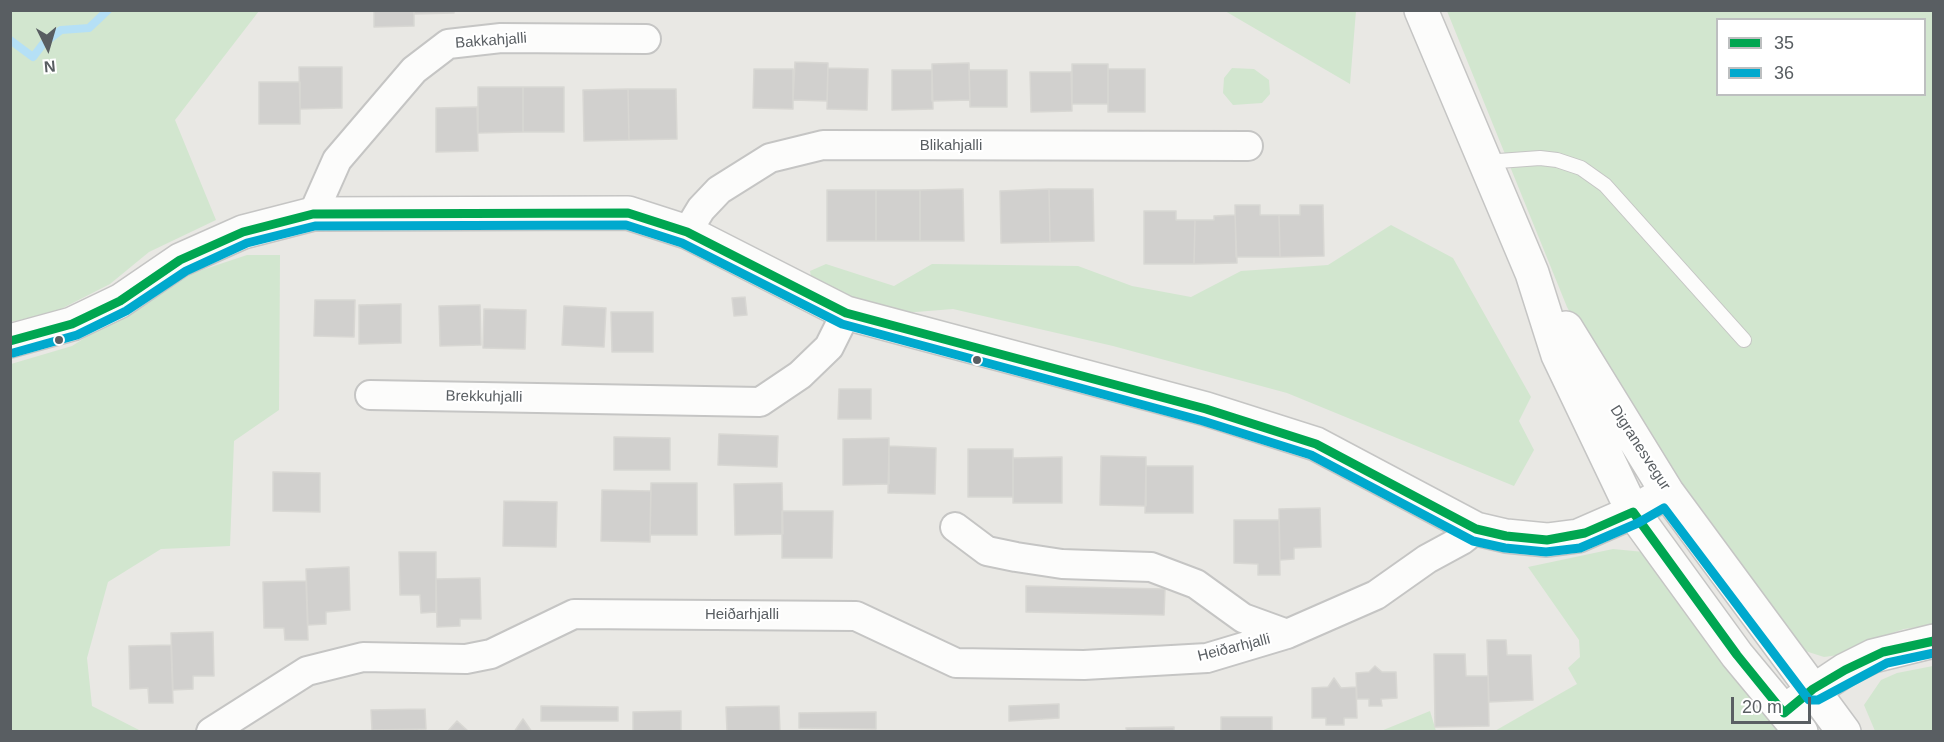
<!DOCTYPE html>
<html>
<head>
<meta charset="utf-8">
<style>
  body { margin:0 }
  #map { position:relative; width:1944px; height:742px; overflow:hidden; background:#e9e8e4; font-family:Arial,sans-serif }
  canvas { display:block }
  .frame { position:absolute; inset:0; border:12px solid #595e62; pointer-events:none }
  .legend { position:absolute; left:1716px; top:18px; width:210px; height:78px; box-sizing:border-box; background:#fff; border:2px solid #bdbfc0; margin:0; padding:8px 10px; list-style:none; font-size:18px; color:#595e62 }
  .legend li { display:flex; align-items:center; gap:12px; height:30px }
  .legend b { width:30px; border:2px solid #bdbfc0 }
  .north { position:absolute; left:18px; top:18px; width:60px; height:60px; -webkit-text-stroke:4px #fff; paint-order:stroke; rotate:175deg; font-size:16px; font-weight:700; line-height:24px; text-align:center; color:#595e62 }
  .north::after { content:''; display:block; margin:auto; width:21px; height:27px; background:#595e62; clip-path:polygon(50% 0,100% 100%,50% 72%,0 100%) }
  .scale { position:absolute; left:1731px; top:697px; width:80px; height:27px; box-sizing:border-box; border:3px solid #595e62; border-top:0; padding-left:8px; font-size:18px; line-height:21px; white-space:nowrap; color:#595e62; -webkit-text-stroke:4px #fff; paint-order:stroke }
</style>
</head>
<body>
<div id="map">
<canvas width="1944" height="742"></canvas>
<div class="frame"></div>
<ul class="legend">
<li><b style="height:8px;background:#00a651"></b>35</li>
<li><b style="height:8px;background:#00a9ce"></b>36</li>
</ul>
<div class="north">N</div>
<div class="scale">20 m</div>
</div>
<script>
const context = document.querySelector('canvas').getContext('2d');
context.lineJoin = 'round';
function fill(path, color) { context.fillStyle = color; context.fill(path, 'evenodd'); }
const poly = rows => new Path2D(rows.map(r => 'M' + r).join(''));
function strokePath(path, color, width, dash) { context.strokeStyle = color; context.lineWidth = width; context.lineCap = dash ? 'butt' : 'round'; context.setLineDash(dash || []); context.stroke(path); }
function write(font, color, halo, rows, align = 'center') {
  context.font = font + ' Arial,sans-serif'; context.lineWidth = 4.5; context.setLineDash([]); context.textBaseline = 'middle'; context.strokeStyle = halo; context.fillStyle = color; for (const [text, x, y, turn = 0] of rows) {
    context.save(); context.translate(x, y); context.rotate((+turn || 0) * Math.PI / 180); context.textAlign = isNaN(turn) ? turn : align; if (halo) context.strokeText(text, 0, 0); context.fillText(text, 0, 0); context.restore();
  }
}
const green = poly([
  [10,11,259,11,175,120,216,220,149,252,110,284,55,312,11,322],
  [1225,11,1356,11,1350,84],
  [1447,11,1933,11,1933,625,1904,629,1877,638,1846,654,1824,657,1796,648,1783,636,1595,359,1567,307],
  [1718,20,1924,20,1924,94,1718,94],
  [1232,68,1254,69,1269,80,1270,94,1262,103,1233,105,1223,93,1224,78],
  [1391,225,1453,258,1531,397,1519,421,1534,450,1514,486,1287,393,1113,346,953,309,891,314,812,282,810,271,826,264,894,286,932,264,1078,266,1132,286,1191,297,1241,271,1328,265],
  [247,255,280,255,279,410,234,441,230,546,161,549,108,582,87,658,92,706,141,731,11,732,11,364,72,346,178,278],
  [1613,549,1644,552,1788,732,1493,732,1577,684,1568,668,1580,657,1579,640,1528,567],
  [1933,666,1933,731,1875,731,1864,705,1881,680,1897,673],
  [1430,711,1436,731,1381,731]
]);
const stream = poly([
  [10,40,33,57,43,44,61,30,89,28,108,10]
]);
const building = poly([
  [374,10,414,10,414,26,374,27,374,10],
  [414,10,454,10,454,13,414,14,414,10],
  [795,62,828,63,827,101,793,100,795,62],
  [969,63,970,100,932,101,932,64,969,63],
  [1072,64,1108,64,1108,104,1072,104,1072,64],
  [299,67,342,67,342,108,300,109,299,67],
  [828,68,868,69,867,110,827,109,828,68],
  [754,69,793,69,793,109,753,108,754,69],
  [1108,69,1145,69,1145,112,1108,112,1108,69],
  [892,70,932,70,933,109,892,110,892,70],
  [969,70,1007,70,1007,107,970,107,969,70],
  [1030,72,1071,72,1072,111,1031,112,1030,72],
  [259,82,300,82,300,124,259,124,259,82],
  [478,87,523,87,523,132,478,133,478,87],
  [523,87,564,87,564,132,523,132,523,87],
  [628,89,676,89,677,139,629,140,628,89],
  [628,89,629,140,584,141,583,90,628,89],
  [477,107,478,151,436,152,436,108,477,107],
  [963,189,964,241,920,241,920,190,963,189],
  [1049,189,1093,189,1094,241,1050,242,1049,189],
  [1049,189,1050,242,1001,243,1000,191,1049,189],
  [827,190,876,190,876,241,827,241,827,190],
  [876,190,920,190,920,241,876,241,876,190],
  [1235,205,1260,205,1260,215,1279,215,1280,257,1236,257,1235,205],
  [1300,205,1323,205,1324,256,1280,257,1279,215,1300,215,1300,205],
  [1144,211,1176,211,1176,220,1195,220,1194,264,1144,264,1144,211],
  [1235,215,1237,263,1194,264,1195,220,1214,220,1214,216,1235,215],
  [745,297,747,315,734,316,732,298,745,297],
  [315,300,355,300,354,337,314,336,315,300],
  [401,304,401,343,359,344,359,305,401,304],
  [480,305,481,345,440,346,439,306,480,305],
  [564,306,606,308,604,347,562,345,564,306],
  [484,309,526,310,525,349,483,348,484,309],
  [611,312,653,312,653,352,612,352,611,312],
  [839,389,871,389,871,419,838,419,839,389],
  [719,434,778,436,777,467,718,465,719,434],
  [614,437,670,438,670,470,614,470,614,437],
  [889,438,889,484,843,485,843,439,889,438],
  [889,446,936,448,935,494,888,493,889,446],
  [968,449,1013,449,1013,497,968,497,968,449],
  [1101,456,1146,457,1146,506,1100,505,1101,456],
  [1062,457,1062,503,1013,503,1013,458,1062,457],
  [1146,466,1193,466,1193,513,1145,513,1146,466],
  [273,472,320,473,320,512,273,511,273,472],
  [651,483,697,483,697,535,650,535,651,483],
  [782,483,783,534,735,535,734,484,782,483],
  [602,490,651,491,650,542,601,541,602,490],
  [504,501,557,502,556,547,503,546,504,501],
  [1320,508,1321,547,1294,548,1294,559,1280,560,1279,509,1320,508],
  [782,511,833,511,832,558,782,558,782,511],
  [1234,520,1279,520,1280,575,1258,575,1258,564,1234,563,1234,520],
  [399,552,436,552,436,612,421,613,420,595,400,595,399,552],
  [349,567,350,610,326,612,326,624,308,625,306,569,349,567],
  [480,578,481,619,460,619,460,626,437,627,436,579,480,578],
  [306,581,308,640,285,640,284,628,264,628,263,582,306,581],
  [1026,586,1165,589,1164,615,1026,612,1026,586],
  [213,632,214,676,193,676,193,689,173,690,171,633,213,632],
  [1487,640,1506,640,1507,655,1531,655,1533,700,1489,702,1487,640],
  [171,645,173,703,149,703,148,688,130,689,129,646,171,645],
  [1434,654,1465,654,1466,676,1488,676,1489,726,1435,727,1434,654],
  [1375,666,1382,672,1396,672,1397,698,1381,699,1382,706,1369,706,1369,699,1357,699,1356,673,1369,672,1375,666],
  [1334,678,1341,688,1356,687,1357,718,1344,718,1344,725,1326,725,1326,718,1312,718,1312,688,1328,687,1334,678],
  [1059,704,1059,718,1009,721,1009,706,1059,704],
  [541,706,618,707,618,721,541,721,541,706],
  [779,706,780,732,727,732,726,707,779,706],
  [425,709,426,729,372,730,371,710,425,709],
  [681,711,681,732,633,732,633,712,681,711],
  [876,712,876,729,799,728,799,713,876,712],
  [1221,717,1272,717,1272,732,1221,732,1221,717],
  [523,719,532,732,514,732,523,719],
  [457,721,468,731,478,732,447,732,457,721],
  [1174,727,1174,732,1127,732,1126,728,1174,727]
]);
const service = poly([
  [1485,162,1540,158,1557,160,1581,168,1605,185,1744,340]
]);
const minor = poly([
  [313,214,337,160,414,70,448,44,501,38,646,39],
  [687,232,701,209,719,190,770,158,823,145,1248,146],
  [370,395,760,402,800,375,829,347,846,313],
  [955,527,987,551,1016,557,1062,564,1151,567,1196,584,1243,618,1287,634],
  [211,732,307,671,363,657,466,659,491,654,574,614,856,616,956,663,1084,665,1207,658,1287,634,1376,595,1427,559,1462,540,1476,529]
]);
const tertiary = poly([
  [1421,10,1532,273,1558,355,1633,512,1737,655,1801,732],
  [1566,328,1667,492,1844,732],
  [10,341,72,324,120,301,180,260,243,232,313,214,628,213,687,232,846,313,1206,409,1316,444,1476,529,1506,536,1547,540,1578,536,1633,512,1667,492],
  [1797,702,1845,670,1873,656,1934,641]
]);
const bus1 = poly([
  [10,341,72,324,120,301,180,260,243,232,313,214,628,213,687,232,846,313,1206,409,1316,444,1476,529,1506,536,1547,540,1585,533,1633,512,1737,655,1784,713,1813,689,1845,670,1883,652,1934,641]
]);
const bus2 = poly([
  [13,353,77,335,126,311,186,271,247,243,315,226,626,225,682,243,842,324,1203,421,1311,455,1473,541,1505,548,1546,552,1580,548,1638,523,1664,508,1809,700,1818,700,1887,663,1934,653]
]);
const markers = [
  [59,340,5,"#595e62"],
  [977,360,5,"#595e62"]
];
const streetNames = [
  ["Bakkahjalli",491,41,-4],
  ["Blikahjalli",951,146],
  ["Brekkuhjalli",484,397,1],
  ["Digranesvegur",1640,448,57],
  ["Heiðarhjalli",742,615],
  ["Heiðarhjalli",1234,648,-14]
];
fill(green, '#d2e6cf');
strokePath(stream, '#b5e0f6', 8);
fill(building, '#d1d0ce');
strokePath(building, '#d8d7d3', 1.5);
strokePath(service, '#c5c5c4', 16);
strokePath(minor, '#c5c5c4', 32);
strokePath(tertiary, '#c5c5c4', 36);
strokePath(service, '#fcfcfb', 14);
strokePath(minor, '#fcfcfb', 28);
strokePath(tertiary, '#fcfcfb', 33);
strokePath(bus1, '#00a651', 9);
strokePath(bus2, '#00a9ce', 9);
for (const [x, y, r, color] of markers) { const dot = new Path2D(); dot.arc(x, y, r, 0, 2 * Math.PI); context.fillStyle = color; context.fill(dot); strokePath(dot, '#fff', 2); }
write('15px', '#595e62', '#fff', streetNames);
</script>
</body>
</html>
